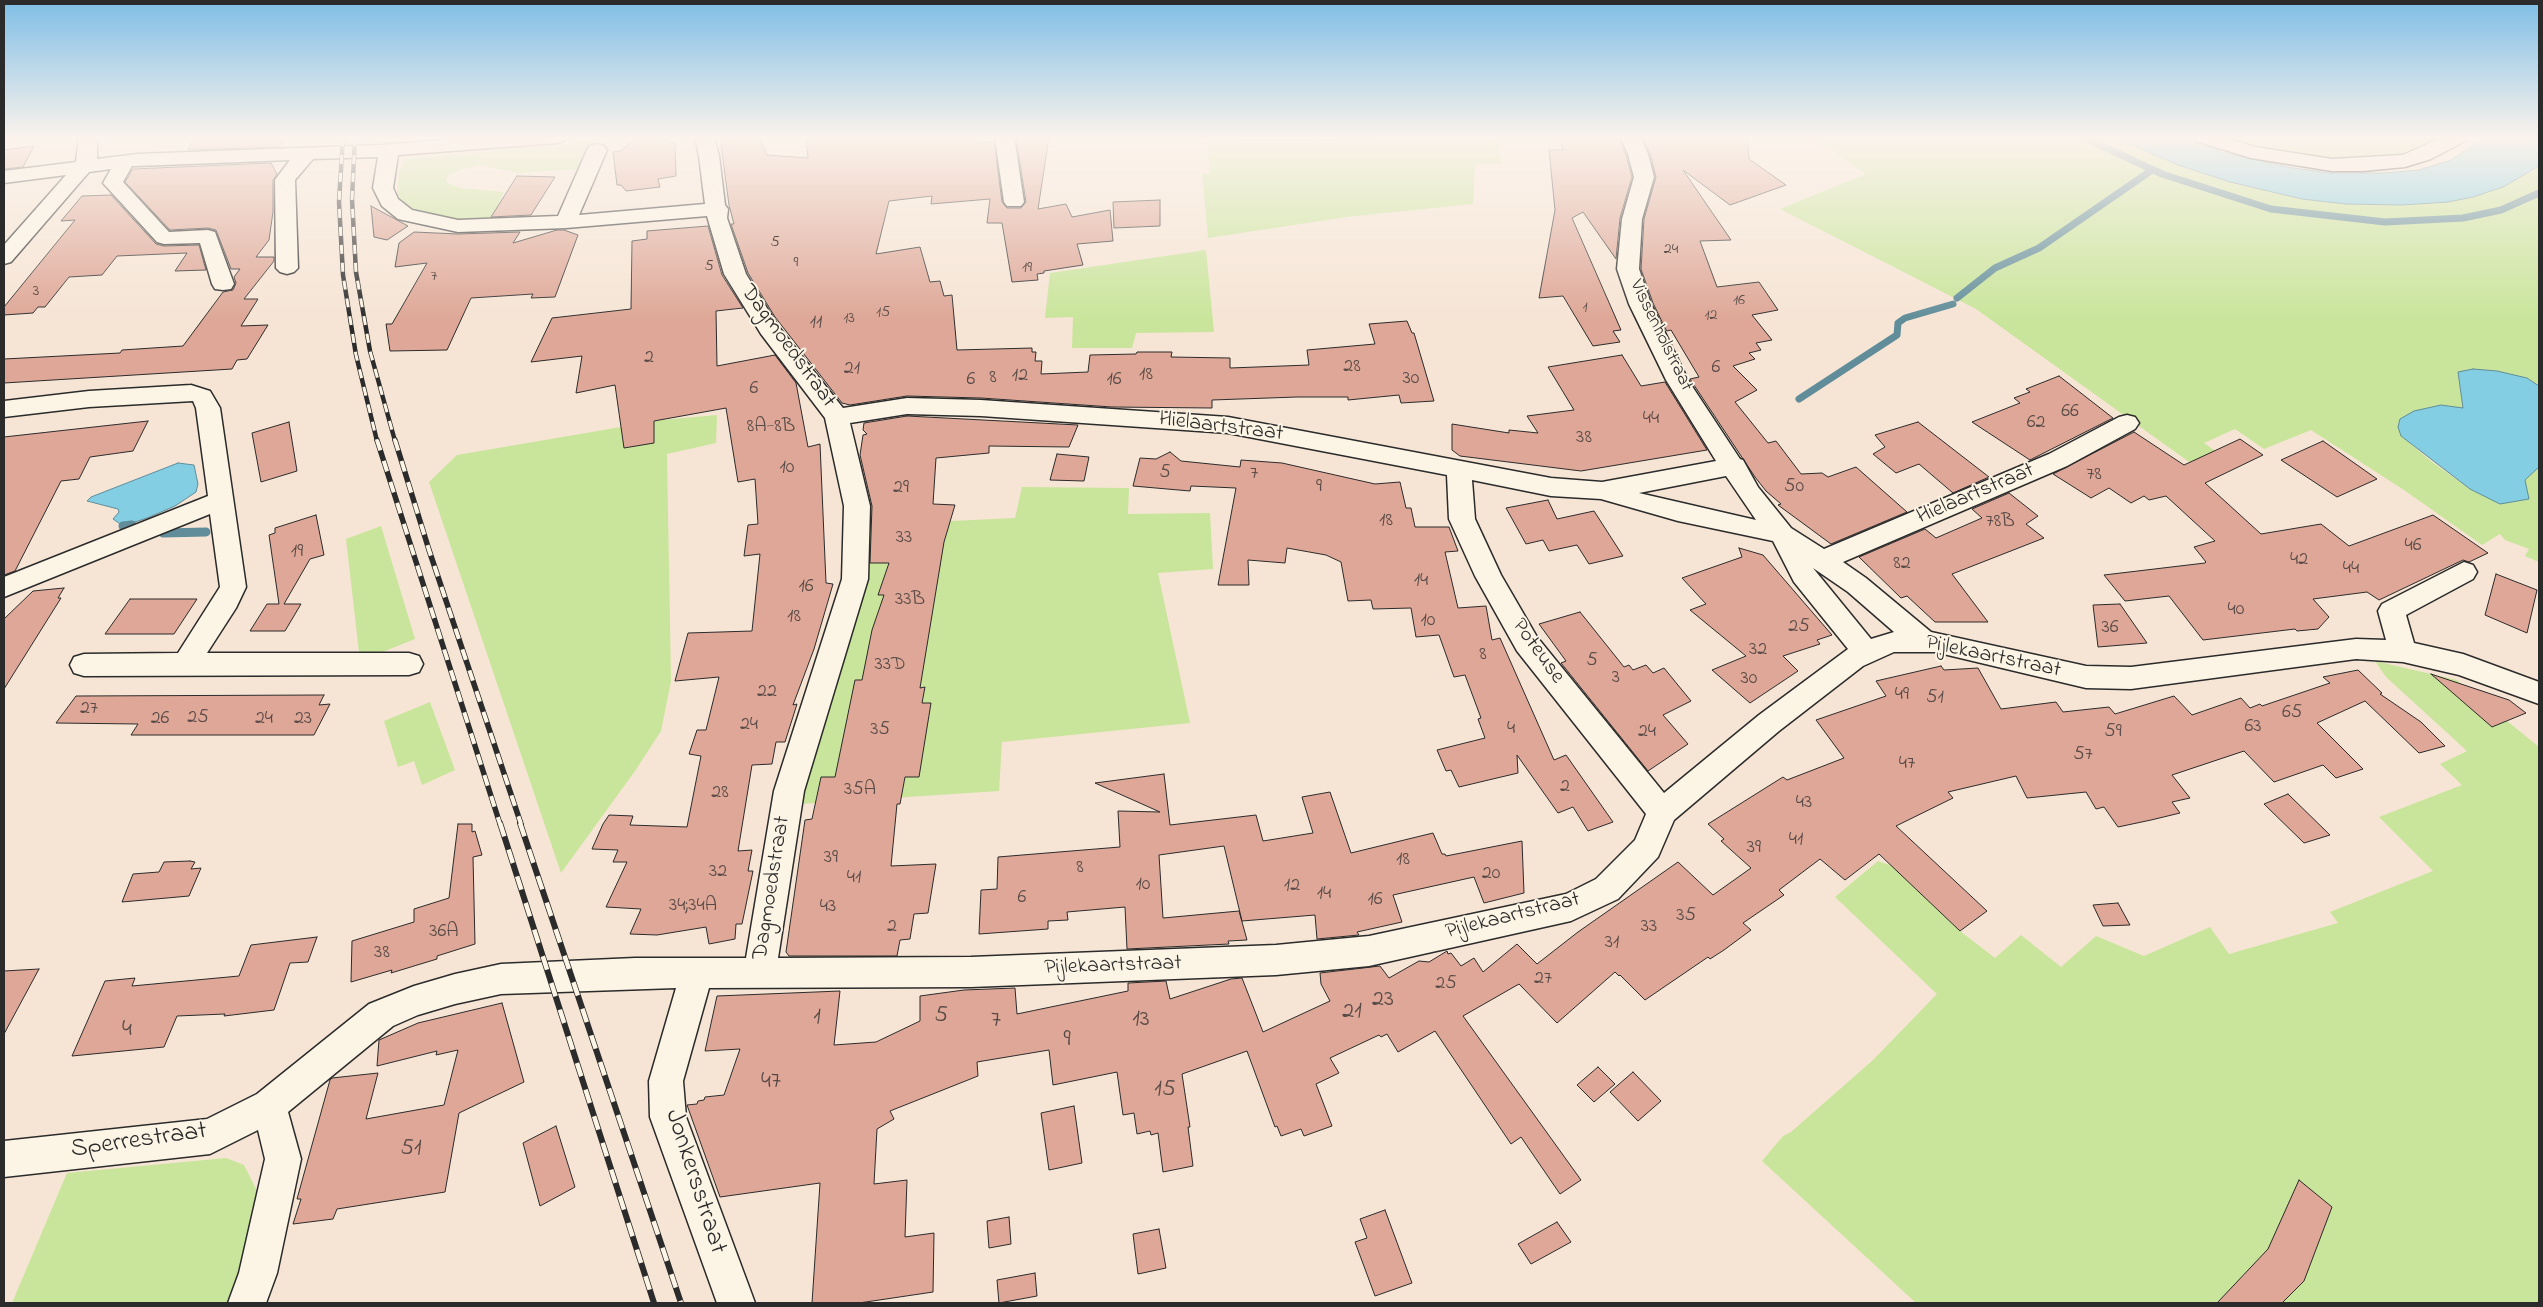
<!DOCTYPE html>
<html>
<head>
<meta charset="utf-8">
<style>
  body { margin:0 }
  #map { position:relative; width:2543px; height:1307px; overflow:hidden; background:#f6e5d5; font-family:"Indie Flower",sans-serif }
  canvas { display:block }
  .frame { position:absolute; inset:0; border:5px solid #2b2b2b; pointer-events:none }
</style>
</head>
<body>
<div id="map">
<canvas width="2543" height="1307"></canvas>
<div class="frame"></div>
</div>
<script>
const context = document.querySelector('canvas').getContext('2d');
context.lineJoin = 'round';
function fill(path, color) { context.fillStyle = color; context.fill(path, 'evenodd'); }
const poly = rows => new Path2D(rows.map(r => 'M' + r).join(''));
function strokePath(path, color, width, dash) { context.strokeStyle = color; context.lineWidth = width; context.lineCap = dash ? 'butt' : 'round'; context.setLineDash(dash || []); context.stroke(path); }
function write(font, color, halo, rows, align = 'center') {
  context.font = font + ' "Indie Flower",sans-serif'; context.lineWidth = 4; context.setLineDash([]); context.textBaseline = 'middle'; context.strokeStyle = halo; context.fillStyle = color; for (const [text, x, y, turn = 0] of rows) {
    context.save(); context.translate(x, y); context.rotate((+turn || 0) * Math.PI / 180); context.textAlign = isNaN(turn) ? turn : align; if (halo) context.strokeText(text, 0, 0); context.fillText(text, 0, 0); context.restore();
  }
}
const green = poly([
  [1812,137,2113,137,2178,165,2230,182,2302,199,2346,204,2402,205,2531,172,2539,166,2539,386,2527,378,2458,373,2463,409,2441,405,2401,436,2432,462,2470,489,2482,495,2525,480,2539,467,2539,562,2525,556,2529,549,2505,540,2500,534,2482,545,2404,490,2311,430,2264,449,2235,429,2204,443,2234,464,2210,477,1976,309,1780,209,1866,174],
  [2212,137,2443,137,2424,148,2402,155,2338,160,2285,156],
  [1496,138,1502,164,1475,164,1473,204,1347,217,1208,238,1202,174,1210,174,1207,139],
  [593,141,581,169,517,173,481,165,466,168,449,175,446,180,448,183,461,188,504,192,491,221,444,218,413,209,401,202,397,194,399,171,406,159],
  [1206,250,1214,332,1136,333,1132,348,1072,348,1073,317,1045,318,1050,273],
  [717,415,716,443,667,454,671,681,661,731,635,771,561,873,429,482,457,455,662,420],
  [1022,487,1129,488,1128,514,1210,513,1213,569,1158,573,1190,723,1002,742,999,791,801,804,867,525,1015,518],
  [381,526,415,639,360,661,346,539],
  [2375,661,2457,680,2539,747,2539,1303,1916,1303,1762,1161,1783,1136,1791,1132,1873,1060,1937,994,1835,897,1878,861,1892,866,1960,931,1995,958,2021,935,2061,967,2096,936,2144,956,2210,927,2229,954,2338,923,2330,912,2433,871,2379,817,2462,785,2440,764,2467,751,2386,677],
  [430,702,455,770,422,785,414,761,398,767,384,721],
  [226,1158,244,1165,257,1191,253,1235,230,1303,12,1303,67,1173]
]);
const water = poly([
  [2113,137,2183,137,2221,152,2287,167,2329,173,2384,173,2419,170,2451,160,2485,137,2539,137,2539,166,2503,187,2473,197,2448,202,2402,205,2346,204,2302,199,2230,182,2178,165,2113,137],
  [2473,369,2497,371,2527,378,2539,386,2539,467,2525,480,2529,499,2500,504,2470,489,2401,436,2398,427,2400,419,2414,411,2441,405,2463,408,2458,372,2473,369],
  [178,463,194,465,198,484,196,492,175,506,147,518,123,526,113,519,119,512,118,509,87,501,91,497,178,463]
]);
const streamFar1 = poly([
  [2083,137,2162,174,2271,209,2385,222,2463,218,2501,210,2539,193],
  [1957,298,1995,268,2039,248,2152,170],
  [1799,399,1897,335,1898,323,1905,318,1953,304]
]);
const stream = poly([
  [123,526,132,525],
  [163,533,206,532]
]);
const building = poly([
  [195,137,289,137,278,147,188,150,195,137],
  [639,137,658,137,675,144,676,176,658,179,660,187,626,191,621,185,617,185,613,152,620,151,639,137],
  [720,137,759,137,767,155,808,158,806,137,976,137,977,143,994,141,1002,202,1007,208,1021,208,1026,202,1016,138,1049,137,1038,209,1066,204,1072,217,1110,210,1113,241,1077,244,1083,265,1044,271,1044,273,1037,274,1038,280,1012,282,1002,223,987,223,990,199,931,204,932,196,889,201,876,254,920,247,930,282,940,281,944,296,952,295,957,350,1032,348,1032,352,1036,352,1035,361,1042,361,1041,374,1088,372,1090,355,1136,354,1137,352,1172,352,1171,357,1230,358,1230,368,1309,365,1307,350,1375,344,1369,324,1407,321,1412,333,1414,333,1434,401,1401,403,1399,395,1348,400,1348,397,1297,397,1212,400,1212,408,1112,407,981,398,907,396,850,405,842,403,775,317,748,273,731,224,734,224,729,205,720,137],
  [1559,137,1619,137,1626,155,1632,177,1620,218,1616,259,1583,212,1572,218,1621,330,1613,331,1620,342,1593,346,1563,296,1539,298,1555,210,1549,150,1563,150,1559,137],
  [1642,137,1747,137,1749,159,1786,185,1730,205,1683,170,1731,240,1700,241,1717,287,1759,282,1778,310,1752,315,1772,340,1756,343,1761,350,1749,353,1755,359,1733,366,1757,390,1735,402,1768,443,1776,441,1801,474,1822,473,1828,477,1856,467,1907,512,1831,544,1778,505,1781,504,1766,491,1755,477,1690,379,1699,377,1671,330,1667,331,1665,328,1653,303,1641,269,1644,219,1656,177,1650,153,1642,137],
  [34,146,23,167,4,169,4,150,34,146],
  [271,163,277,174,273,180,273,212,269,240,256,257,274,257,274,261,244,299,258,299,241,326,268,325,247,359,237,360,232,369,4,383,4,359,120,353,122,350,183,346,223,292,233,290,236,283,234,277,240,269,231,269,216,230,208,228,170,230,125,182,133,169,271,163],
  [517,176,555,177,531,215,491,217,517,176],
  [111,195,156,244,164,246,199,245,206,270,175,271,187,253,117,256,102,275,69,277,45,307,38,307,33,313,4,315,4,307,75,220,61,221,82,196,111,195],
  [1160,200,1160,226,1114,228,1113,202,1160,200],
  [371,206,397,220,408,226,387,240,374,237,371,206],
  [708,226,722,275,743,308,716,311,717,366,775,355,796,383,808,447,820,444,826,583,833,584,814,649,793,705,797,704,785,742,776,742,772,764,752,765,738,851,752,850,748,871,753,871,742,924,736,924,735,939,709,944,706,927,657,935,630,934,641,909,606,907,627,862,613,862,618,850,592,849,603,824,609,815,633,816,630,825,687,827,701,756,689,754,697,730,706,730,719,677,675,681,688,633,752,631,760,554,744,556,748,525,758,524,755,479,738,482,726,408,654,421,654,443,624,448,615,385,576,393,582,356,531,362,552,318,631,309,632,241,647,239,647,231,708,226],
  [557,230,564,230,578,235,555,297,531,298,533,294,471,298,447,350,390,351,386,324,392,324,427,263,395,267,399,243,414,232,458,234,520,232,513,243,557,230],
  [1622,355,1641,386,1665,382,1707,450,1581,471,1460,456,1452,450,1452,424,1509,433,1509,430,1538,433,1527,416,1574,410,1548,367,1622,355],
  [2059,376,2113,418,2030,460,1972,422,2020,403,2014,398,2030,392,2026,389,2059,376],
  [907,416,1078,425,1069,447,989,446,989,453,936,458,933,504,955,505,944,542,920,688,925,687,922,703,931,703,919,777,905,777,900,804,897,804,891,866,936,864,928,913,914,914,910,939,900,940,897,956,789,956,786,952,805,820,812,819,821,777,835,777,855,680,862,680,872,630,884,595,878,595,889,563,870,563,872,506,860,455,863,435,867,434,863,430,864,423,907,416],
  [148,421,133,451,90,457,79,479,61,481,15,571,4,575,4,437,148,421],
  [289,422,297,471,261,482,252,433,289,422],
  [1918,422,1989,477,1953,493,1919,464,1896,473,1873,454,1885,447,1875,435,1918,422],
  [2134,432,2184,465,2240,439,2263,455,2205,483,2261,534,2321,524,2349,546,2433,515,2488,553,2469,562,2463,560,2379,600,2367,592,2313,599,2329,617,2318,629,2297,631,2295,629,2203,640,2169,596,2125,601,2104,575,2205,563,2206,562,2194,547,2215,541,2166,496,2149,500,2144,496,2131,503,2109,488,2091,498,2053,474,2134,432],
  [2323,441,2377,479,2337,497,2281,460,2323,441],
  [1170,452,1181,461,1240,467,1241,460,1282,463,1375,484,1400,482,1406,508,1411,508,1415,527,1449,527,1458,551,1445,552,1458,608,1486,606,1492,640,1500,638,1554,760,1566,755,1613,822,1588,831,1573,807,1558,813,1517,755,1518,773,1459,787,1451,770,1446,771,1437,750,1485,738,1478,719,1481,718,1465,675,1454,677,1439,635,1416,637,1411,608,1373,609,1371,600,1348,601,1341,562,1326,555,1287,548,1285,563,1248,560,1249,585,1218,585,1236,488,1191,486,1190,491,1133,486,1140,458,1156,459,1170,452],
  [1057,454,1089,457,1084,481,1050,480,1057,454],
  [2009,493,2038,516,2026,524,2044,538,1952,574,1988,622,1935,622,1907,596,1901,598,1859,557,1925,529,1936,538,1982,518,1972,509,2009,493],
  [1548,500,1557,519,1594,511,1623,556,1589,564,1577,545,1549,551,1543,540,1526,544,1506,508,1548,500],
  [316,515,324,555,310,559,284,604,301,604,285,631,250,631,267,604,279,604,269,535,275,533,275,528,316,515],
  [1739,548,1763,555,1832,635,1817,640,1820,644,1783,656,1798,671,1750,703,1712,670,1746,656,1690,610,1706,604,1682,578,1742,557,1739,548],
  [2496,574,2537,590,2527,633,2485,615,2496,574],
  [64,588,58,598,61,598,4,689,4,619,33,591,64,588],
  [130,599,197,599,174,634,105,634,130,599],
  [2120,604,2147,643,2098,647,2093,605,2120,604],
  [1580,612,1624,667,1629,665,1633,670,1646,665,1653,673,1664,668,1691,701,1663,715,1688,744,1648,771,1561,663,1566,661,1539,624,1580,612],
  [1941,666,1944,670,1978,668,2001,709,2056,702,2063,712,2109,707,2115,714,2174,696,2192,715,2241,698,2250,708,2260,704,2262,706,2330,683,2323,677,2358,670,2382,693,2380,694,2421,722,2445,746,2419,753,2365,701,2317,723,2363,769,2336,778,2323,765,2274,782,2244,751,2172,775,2190,798,2172,802,2180,813,2151,820,2118,827,2104,807,2096,809,2086,792,2027,798,2016,776,1948,792,1953,798,1896,826,1987,911,1960,931,1879,854,1845,880,1820,859,1779,890,1784,895,1743,923,1751,930,1724,950,1710,959,1708,957,1645,1000,1620,975,1619,976,1615,972,1557,1023,1519,984,1463,1016,1581,1180,1560,1194,1521,1137,1511,1144,1435,1031,1398,1052,1387,1034,1381,1037,1379,1035,1330,1058,1339,1073,1316,1084,1332,1126,1304,1136,1301,1129,1281,1136,1277,1126,1275,1127,1247,1051,1182,1074,1190,1127,1188,1127,1193,1166,1163,1172,1158,1133,1151,1135,1150,1131,1137,1134,1134,1113,1123,1115,1117,1072,1053,1085,1049,1050,977,1062,978,1076,890,1111,894,1119,877,1129,874,1184,907,1180,905,1237,934,1233,933,1292,859,1303,812,1303,820,1183,720,1197,687,1105,697,1104,698,1101,704,1100,705,1097,724,1095,740,1049,705,1051,717,996,840,991,834,1045,876,1042,920,1021,920,996,964,990,1015,988,1017,1014,1128,991,1128,983,1166,981,1170,999,1231,979,1242,978,1263,1032,1330,1001,1321,984,1320,973,1380,966,1389,978,1419,961,1429,962,1447,951,1448,954,1451,953,1461,966,1474,958,1483,972,1517,944,1537,964,1578,932,1678,862,1713,895,1751,868,1721,841,1724,839,1708,824,1783,777,1787,780,1844,758,1816,720,1886,696,1876,681,1941,666],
  [2431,674,2509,700,2526,713,2492,727,2431,674],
  [324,695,319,705,330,704,314,735,131,735,138,724,56,723,76,696,324,695],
  [1164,774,1170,825,1256,815,1263,841,1313,833,1302,797,1330,792,1351,853,1433,833,1442,854,1445,854,1446,856,1522,841,1524,893,1484,903,1474,877,1393,895,1402,922,1357,932,1359,935,1317,939,1315,915,1242,921,1224,846,1159,855,1163,918,1239,911,1247,940,1228,941,1229,944,1127,949,1125,907,1067,912,1068,920,1048,921,1048,929,979,934,981,890,997,889,998,857,1120,847,1118,811,1160,812,1095,783,1164,774],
  [2288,794,2330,835,2304,843,2264,804,2288,794],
  [458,824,472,824,472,832,475,831,482,855,473,857,475,944,437,956,437,959,391,973,392,970,351,982,352,941,414,922,414,909,449,898,458,824],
  [190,861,195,862,191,869,201,868,189,896,122,902,133,874,159,872,164,862,190,861],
  [2118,903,2130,925,2103,926,2093,905,2118,903],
  [317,937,308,962,290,963,274,1010,224,1016,225,1014,177,1016,164,1047,72,1056,105,981,135,978,132,986,239,976,251,945,317,937],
  [39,969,4,1034,4,971,39,969],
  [502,1003,524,1082,459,1113,445,1192,337,1209,333,1219,293,1224,301,1199,297,1199,330,1080,332,1078,378,1073,366,1119,444,1105,458,1050,436,1055,437,1051,377,1066,379,1040,418,1023,502,1003],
  [1598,1067,1615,1084,1594,1102,1577,1085,1598,1067],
  [1633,1072,1661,1101,1638,1121,1610,1092,1633,1072],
  [1074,1106,1082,1163,1049,1170,1041,1113,1074,1106],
  [556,1126,575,1187,540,1206,523,1143,556,1126],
  [2299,1180,2332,1207,2304,1281,2282,1303,2217,1303,2268,1249,2299,1180],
  [1385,1210,1412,1283,1375,1296,1355,1242,1367,1238,1360,1219,1385,1210],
  [1009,1217,1011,1244,989,1248,987,1221,1009,1217],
  [1557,1222,1571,1242,1531,1264,1518,1244,1557,1222],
  [1159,1229,1166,1268,1138,1274,1133,1234,1159,1229],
  [1035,1273,1037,1296,999,1303,997,1280,1035,1273]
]);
const minor = poly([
  [79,137,97,137,97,159,137,154,380,145,482,137,566,137,564,141,557,143,398,155,393,188,398,199,412,210,458,220,558,216,587,150,590,146,597,144,604,146,607,150,579,215,705,204,699,156,695,137,714,137,719,156,725,205,728,209,727,218,746,274,778,326,843,408,907,398,981,400,1228,417,1551,478,1602,482,1716,461,1666,380,1629,304,1617,269,1622,219,1634,177,1628,154,1621,137,1640,137,1648,154,1654,177,1642,219,1639,269,1651,304,1688,380,1740,459,1743,460,1758,487,1791,528,1824,549,2049,454,2119,417,2127,415,2135,417,2139,423,2135,429,2067,466,1843,562,1866,578,1931,632,2086,666,2131,667,2356,639,2386,640,2378,611,2382,604,2464,562,2473,565,2477,572,2473,579,2406,615,2414,643,2463,654,2539,682,2539,704,2459,675,2403,662,2356,659,2131,689,2086,688,1935,652,1894,652,1863,666,1779,731,1674,820,1658,857,1618,899,1571,921,1369,966,1276,975,971,987,709,988,683,1081,686,1117,755,1303,717,1303,650,1117,649,1081,676,988,501,994,455,1004,418,1015,393,1026,288,1112,301,1159,277,1273,266,1303,228,1303,239,1273,265,1159,258,1130,210,1154,4,1177,4,1141,207,1119,257,1094,369,1004,414,986,455,974,501,964,635,958,746,958,774,791,842,579,844,506,825,418,761,334,724,274,707,216,566,228,458,232,398,219,382,206,373,188,378,157,313,159,295,180,298,268,294,272,287,274,280,272,276,268,275,180,290,160,137,166,132,166,123,182,169,232,208,230,215,232,234,284,231,289,223,290,215,289,212,284,200,243,164,244,157,242,103,183,111,169,89,172,11,262,4,264,4,245,66,175,4,183,4,171,76,162,79,137],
  [907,414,981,416,1228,433,1447,475,1449,519,1475,576,1517,651,1646,814,1635,840,1596,879,1566,894,1369,936,1276,945,971,957,778,958,804,791,868,579,870,506,850,423,907,414],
  [1726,476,1756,520,1639,493,1726,476],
  [1472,480,1551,496,1601,499,1678,521,1773,541,1794,582,1848,649,1759,715,1664,793,1537,637,1501,575,1475,519,1472,480],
  [1813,568,1848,592,1894,632,1871,639,1813,568],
  [995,137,1014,137,1024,202,1021,206,1007,206,1004,202,995,137],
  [2194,137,2223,137,2255,147,2332,159,2403,155,2443,137,2467,137,2465,141,2431,159,2405,167,2363,171,2332,171,2251,158,2196,141,2194,137],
  [191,385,210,391,220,408,246,587,236,608,207,653,409,653,419,656,423,664,419,672,409,675,84,676,74,673,70,665,74,657,84,654,178,653,220,587,210,514,4,597,4,577,208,496,196,408,193,401,89,407,4,417,4,401,89,391,191,385]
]);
const railFar2 = poly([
  [343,137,339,202,343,275,356,355,377,441],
  [355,137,352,199,356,272,370,351,395,441]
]);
const railFar1 = poly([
  [377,440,500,824],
  [395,440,429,550,521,824]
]);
const rail = poly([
  [500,823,654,1303],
  [520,823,681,1303]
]);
const farNumbernames = [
  ["5",775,243],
  ["24",1671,250],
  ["9",796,263],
  ["5",709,267],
  ["19",1027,268],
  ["7",434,277],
  ["3",36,292],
  ["16",1739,301],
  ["1",1585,308],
  ["15",883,313],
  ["12",1711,316],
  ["13",849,319]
];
const farStreetnames = [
  ["Vissenholstraat",1660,336,64]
];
const numberNames = [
  ["11",816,324],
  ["2",649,359],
  ["28",1352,368],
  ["6",1716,369],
  ["21",852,370],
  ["18",1146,376],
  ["12",1020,377],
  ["8",993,379],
  ["30",1411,380],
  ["6",971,381],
  ["16",1114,381],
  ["6",754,390],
  ["66",2070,413],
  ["44",1651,420],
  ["62",2036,424],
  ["8A-8B",771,428],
  ["38",1584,439],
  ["10",787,469],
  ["5",1165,474],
  ["7",1254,475],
  ["78",2094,476],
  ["9",1319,488],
  ["50",1794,488],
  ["29",901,489],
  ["18",1386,522],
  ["78B",2000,523],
  ["33",904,539],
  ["46",2413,547],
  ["19",297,553],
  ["42",2299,561],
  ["82",1902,565],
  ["44",2351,570],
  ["14",1421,582],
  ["16",806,588],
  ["33B",910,601],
  ["40",2236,611],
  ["18",794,618],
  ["10",1428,622],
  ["25",1799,628],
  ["36",2110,629],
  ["32",1758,651],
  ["8",1483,656],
  ["5",1592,662],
  ["33D",890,666],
  ["3",1616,679],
  ["30",1749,680],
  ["22",767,693],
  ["49",1902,696],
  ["51",1935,699],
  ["27",89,710],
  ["65",2292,714],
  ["25",198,719],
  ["26",160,720],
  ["24",264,720],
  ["23",303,720],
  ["24",749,726],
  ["63",2253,728],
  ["4",1511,730],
  ["35",880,731],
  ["24",1647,733],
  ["59",2113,733],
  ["57",2083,756],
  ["47",1907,765],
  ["2",1565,788],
  ["35A",860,791],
  ["28",720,794],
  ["43",1804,804],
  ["41",1796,841],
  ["39",1754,849],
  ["39",831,859],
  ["18",1403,861],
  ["8",1080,869],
  ["32",718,873],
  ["20",1491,875],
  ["41",854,879],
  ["10",1143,886],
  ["12",1292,887],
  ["14",1324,895],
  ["6",1022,899],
  ["16",1375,901],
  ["34;34A",693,907],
  ["43",828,908],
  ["35",1686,917],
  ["2",892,928],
  ["33",1649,928],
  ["36A",444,933],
  ["31",1612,944],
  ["38",382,954],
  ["27",1543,980],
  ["25",1446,985]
];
const streetNames = [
  ["Dagmoedstraat",787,347,54],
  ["Hielaartstraat",1221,428,7],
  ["Hielaartstraat",1976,495,-23],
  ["Poteuse",1537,652,54],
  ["Pijlekaartstraat",1993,658,12],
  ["Dagmoedstraat",773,888,-81],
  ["Pijlekaartstraat",1513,917,-14],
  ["Pijlekaartstraat",1113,967,-2]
];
const nearNumbernames = [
  ["23",1383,1001],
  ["21",1352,1013],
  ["5",941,1017],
  ["1",817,1019],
  ["13",1141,1021],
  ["7",996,1022],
  ["4",127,1031],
  ["9",1067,1041],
  ["47",771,1083],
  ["15",1165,1091],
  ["51",411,1150]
];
const nearStreetnames = [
  ["Sperrestraat",139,1142,-8],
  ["Jonkersstraat",694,1182,72]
];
fill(green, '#c9e59b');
fill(water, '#83cee3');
strokePath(water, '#608d99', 1);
strokePath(streamFar1, '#608d99', 7);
strokePath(stream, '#608d99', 9);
fill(building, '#dea797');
strokePath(building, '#2b2b2b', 1);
strokePath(minor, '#2b2b2b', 3);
fill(minor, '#fcf5e5');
strokePath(railFar2, '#2b2b2b', 4.5);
strokePath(railFar1, '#2b2b2b', 5.5);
strokePath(rail, '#2b2b2b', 6);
strokePath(railFar2, '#fcf5e5', 3, [9]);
strokePath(railFar1, '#fcf5e5', 4, [11]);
strokePath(rail, '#fcf5e5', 4.5, [14]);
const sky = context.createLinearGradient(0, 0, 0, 320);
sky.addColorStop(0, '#7fbee6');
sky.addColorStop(0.43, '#fbf3ec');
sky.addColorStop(1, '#fbf3ec00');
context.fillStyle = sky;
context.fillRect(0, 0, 2543, 320);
write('16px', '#584a46', null, farNumbernames);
write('19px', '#2b2b2b', '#fcf5e5', farStreetnames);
write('20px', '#584a46', null, numberNames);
write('22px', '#2b2b2b', '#fcf5e5', streetNames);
write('24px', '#584a46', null, nearNumbernames);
write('26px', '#2b2b2b', '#fcf5e5', nearStreetnames);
</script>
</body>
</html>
